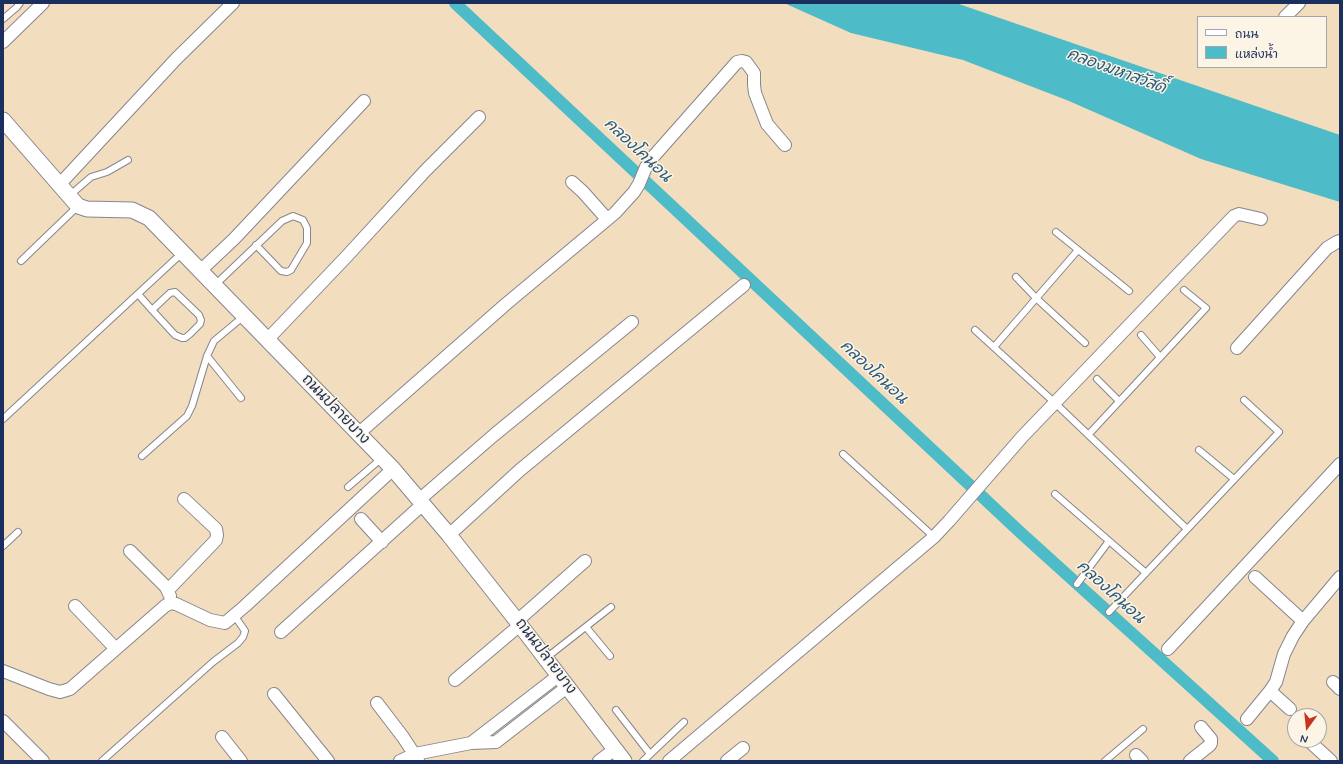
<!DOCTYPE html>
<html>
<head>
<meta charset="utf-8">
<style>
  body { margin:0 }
  #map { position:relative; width:1343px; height:764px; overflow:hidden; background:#f2ddbe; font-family:Mynerve,"Playpen Sans Thai",sans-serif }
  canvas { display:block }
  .frame { position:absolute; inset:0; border:4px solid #1b2f5e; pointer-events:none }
  .legend { position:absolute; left:1197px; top:16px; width:130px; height:52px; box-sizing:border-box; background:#fcf5e5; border:1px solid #a2a6af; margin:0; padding:5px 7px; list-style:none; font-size:12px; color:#1b2f5e }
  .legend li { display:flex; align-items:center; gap:8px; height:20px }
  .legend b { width:20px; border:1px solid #a2a6af }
  .north { position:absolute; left:1287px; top:708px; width:40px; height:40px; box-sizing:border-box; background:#fcf5e5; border:1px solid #a2a6af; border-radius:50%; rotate:195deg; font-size:11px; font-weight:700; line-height:16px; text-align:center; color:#1b2f5e }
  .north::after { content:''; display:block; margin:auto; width:14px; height:18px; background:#c8321e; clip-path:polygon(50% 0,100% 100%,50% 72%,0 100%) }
</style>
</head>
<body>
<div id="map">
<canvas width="1343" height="764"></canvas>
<div class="frame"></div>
<ul class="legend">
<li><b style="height:5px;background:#fff"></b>ถนน</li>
<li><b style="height:11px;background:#4ebbc8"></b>แหล่งน้ำ</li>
</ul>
<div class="north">N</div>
</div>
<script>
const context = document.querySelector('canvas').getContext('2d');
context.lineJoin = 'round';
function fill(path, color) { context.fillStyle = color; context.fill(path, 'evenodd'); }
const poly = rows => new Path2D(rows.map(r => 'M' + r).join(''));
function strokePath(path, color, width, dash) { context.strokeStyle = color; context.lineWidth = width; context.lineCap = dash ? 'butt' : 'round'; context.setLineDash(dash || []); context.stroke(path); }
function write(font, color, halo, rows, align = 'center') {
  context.font = font + ' Mynerve,"Playpen Sans Thai",sans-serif'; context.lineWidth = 3; context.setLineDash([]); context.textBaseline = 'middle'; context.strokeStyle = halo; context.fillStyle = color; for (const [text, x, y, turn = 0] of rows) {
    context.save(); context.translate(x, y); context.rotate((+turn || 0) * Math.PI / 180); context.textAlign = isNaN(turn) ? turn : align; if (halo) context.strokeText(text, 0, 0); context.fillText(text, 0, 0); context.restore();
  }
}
const water = poly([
  [784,3,956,3,1340,135,1340,202,1201,159,1069,101,963,60,851,33]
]);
const canal = poly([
  [455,3,1021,533,1273,761]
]);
const service = poly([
  [3,19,17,7,20,3],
  [69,196,91,177,107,172,128,160],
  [1056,232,1129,291],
  [21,261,78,206],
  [1016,277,1036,298,1085,343],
  [215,285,282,221,293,216,303,220,307,228,307,243,291,270,287,272,281,271,256,245],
  [138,294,152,310,175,335,182,338,185,338,190,334,200,324,201,320,199,315,175,292,170,293,152,310],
  [975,330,1055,403,1187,529],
  [1141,335,1160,357],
  [994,347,1078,250],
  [207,356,241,398],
  [1097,379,1119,401],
  [3,419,182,253],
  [1089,434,1206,308,1184,290],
  [1199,450,1234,479],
  [843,454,934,537],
  [142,456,187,416,192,406,207,356,214,341,244,316],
  [348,487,382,458],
  [1055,494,1146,573],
  [3,546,18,532],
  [1077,584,1109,541],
  [1109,612,1279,432,1244,400],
  [586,627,610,656],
  [546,658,611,607],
  [616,710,650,754],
  [102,761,213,662,238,643,243,637,245,631,234,615],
  [643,761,684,722],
  [1105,761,1143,729]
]);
const minor = poly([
  [1285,17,1299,3],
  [3,42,43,3],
  [572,182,583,192,607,219],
  [59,185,176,59,233,3],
  [200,271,234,239,364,101],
  [267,340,347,256,425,171,479,117],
  [1237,348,1327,248,1337,242,1340,241],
  [358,434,506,304,615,213,634,192,639,184,646,167,653,157,737,62,742,61,746,62,754,73,754,85,755,93,767,124,785,145],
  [419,500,494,435,632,322],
  [361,519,382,542],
  [449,535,520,470,744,285],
  [130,551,166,587,170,596],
  [1255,577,1303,621],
  [168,590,216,540,217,535,216,529,184,499],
  [75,606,116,649],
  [517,621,585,561],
  [281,632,423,504],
  [1168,649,1340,464],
  [3,671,49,689,60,692,70,689,165,606,170,603,176,604,210,620,225,623,245,606,393,469],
  [455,680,520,625],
  [1333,682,1340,689],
  [1270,691,1290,709],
  [274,694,328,761],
  [377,703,403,737,418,760],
  [1247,719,1270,691,1276,682,1284,654,1293,636,1303,621,1340,577],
  [3,721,43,761],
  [222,737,241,761],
  [1308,740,1331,761],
  [471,743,558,676],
  [1136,755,1142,761],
  [400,761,415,754,471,743,496,742,567,687],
  [599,761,615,749],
  [669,761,934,537,949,521,1022,437,1234,216,1239,214,1261,219],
  [727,761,743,748],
  [1190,761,1210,745,1211,743,1211,739,1201,727]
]);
const tertiary = poly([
  [3,120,78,206,87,209,132,210,149,218,393,469,449,535,517,621,624,761]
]);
const streetNames = [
  ["ถนนปลายบาง",335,410,46],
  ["ถนนปลายบาง",545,657,53]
];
const waterNames = [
  ["คลองมหาสวัสดิ์",1116,72,20],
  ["คลองโคนอน",637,151,43],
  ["คลองโคนอน",873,373,43],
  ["คลองโคนอน",1110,593,42]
];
fill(water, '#4ebbc8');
strokePath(canal, '#4ebbc8', 12);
strokePath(service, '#86868e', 8);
strokePath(minor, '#86868e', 14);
strokePath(tertiary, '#86868e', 17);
strokePath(service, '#fff', 6);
strokePath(minor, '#fff', 12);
strokePath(tertiary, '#fff', 15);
write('15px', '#1b2f5e', '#fcf5e5', streetNames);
write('italic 16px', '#2a597e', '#fcf5e5', waterNames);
</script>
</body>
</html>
